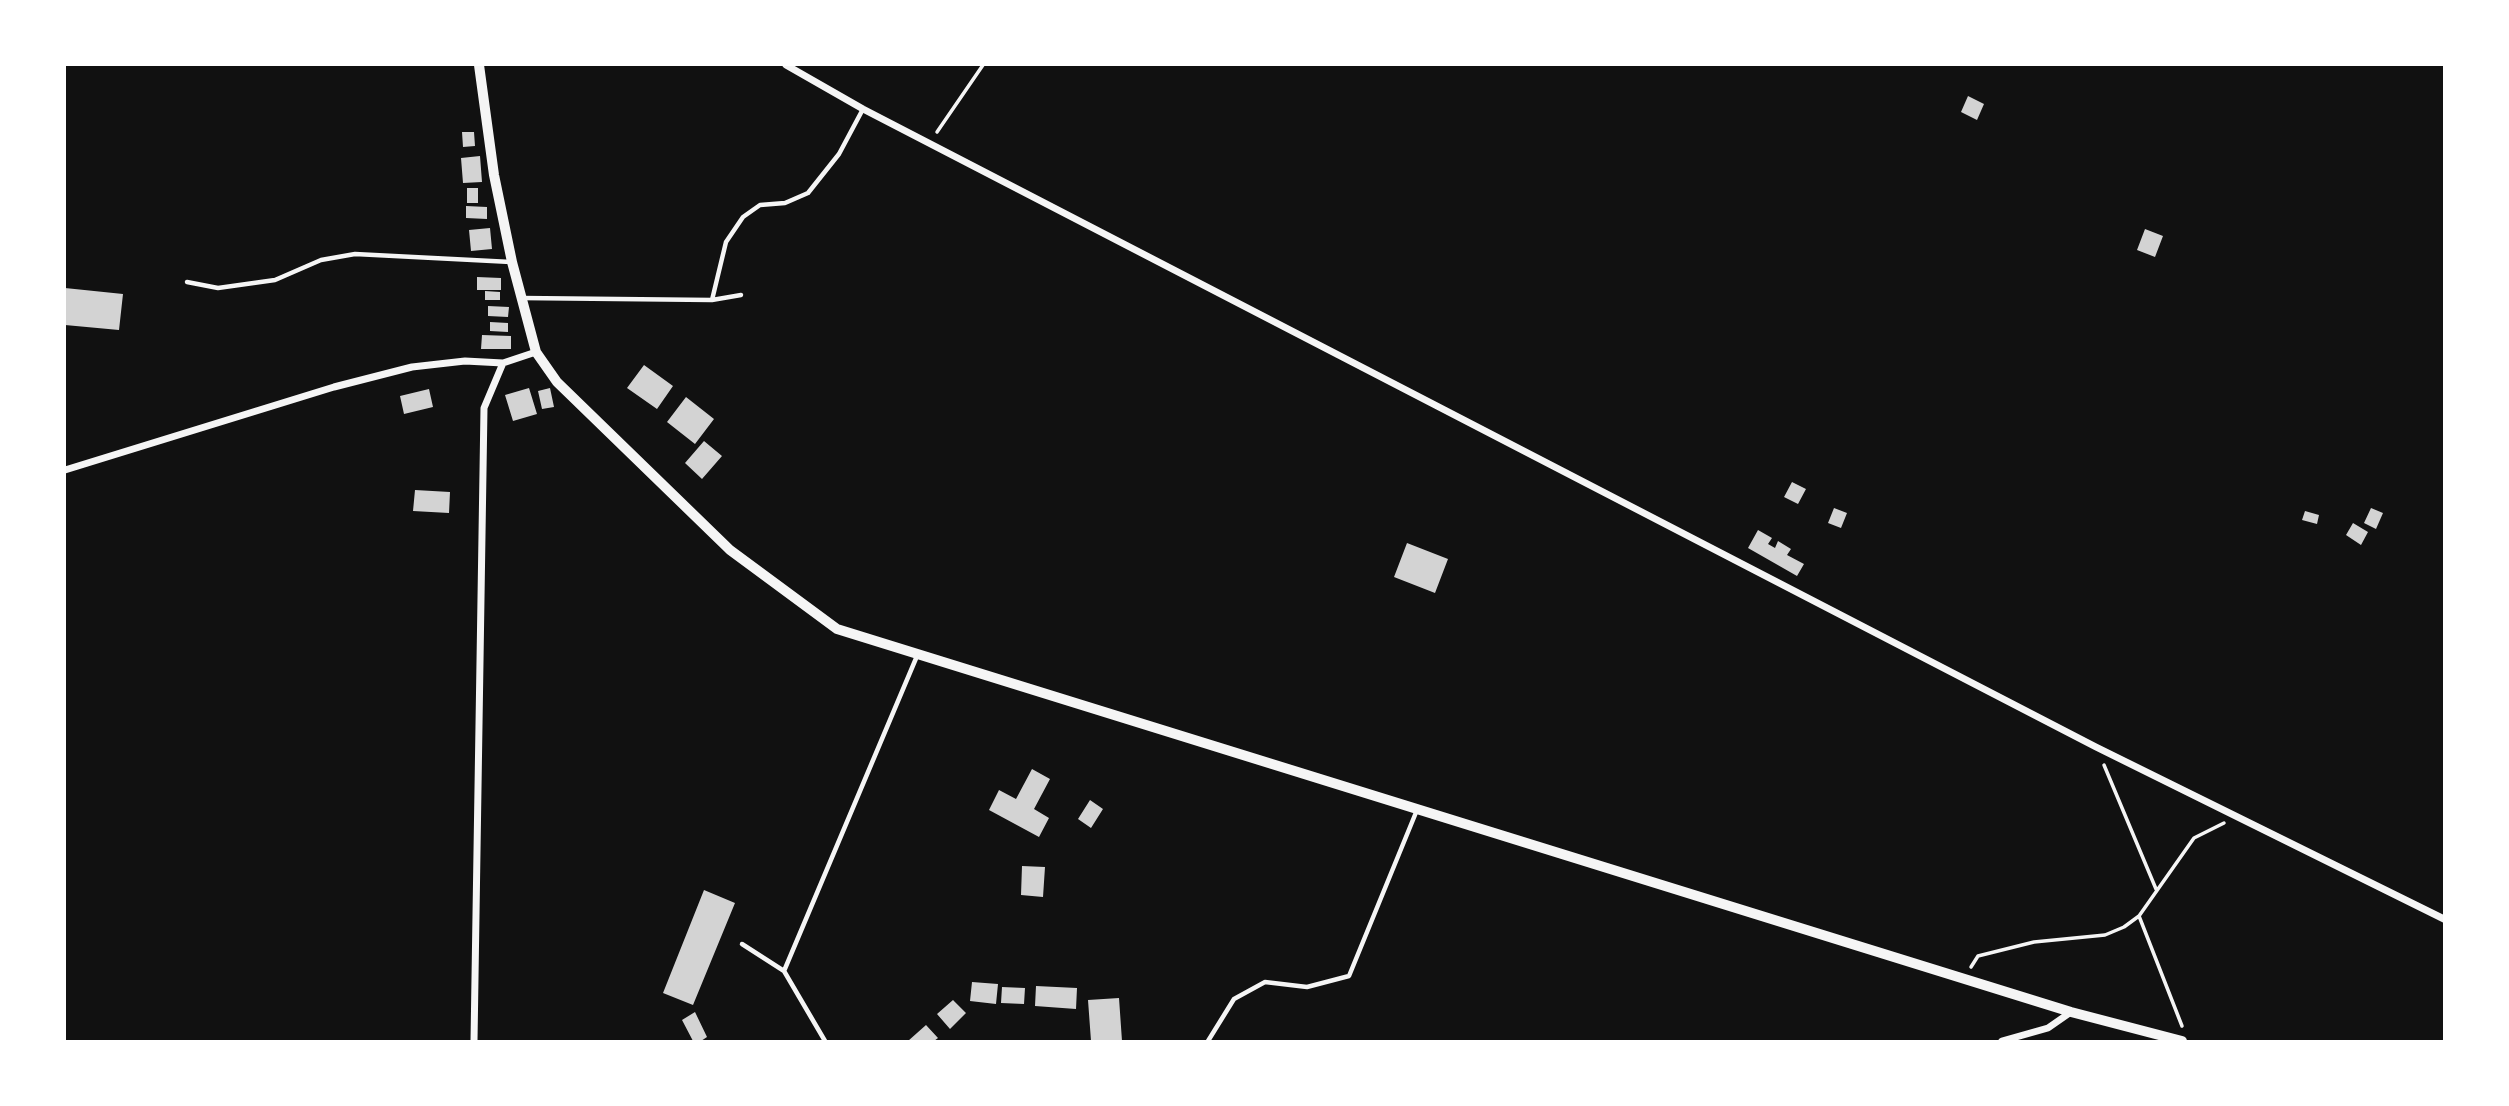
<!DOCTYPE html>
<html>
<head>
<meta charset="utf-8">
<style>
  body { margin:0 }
  #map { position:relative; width:2509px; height:1106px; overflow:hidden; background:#111; font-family:"Sofia Sans Condensed",sans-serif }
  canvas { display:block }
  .frame { position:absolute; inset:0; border:66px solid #fff; pointer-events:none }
</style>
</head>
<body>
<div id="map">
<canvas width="2509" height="1106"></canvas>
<div class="frame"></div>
</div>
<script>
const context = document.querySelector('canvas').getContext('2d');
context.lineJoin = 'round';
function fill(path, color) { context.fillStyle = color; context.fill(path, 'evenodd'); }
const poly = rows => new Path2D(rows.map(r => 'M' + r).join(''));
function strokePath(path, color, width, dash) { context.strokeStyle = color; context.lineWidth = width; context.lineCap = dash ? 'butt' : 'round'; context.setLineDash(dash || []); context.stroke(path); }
const building = poly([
  [1968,96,1984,104,1977,120,1961,112],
  [462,132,474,132,475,146,463,147],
  [480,156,482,182,463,183,461,158],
  [467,188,478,188,478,203,467,203],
  [466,206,487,207,487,219,466,218],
  [490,228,492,249,471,251,469,230],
  [2145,229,2163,236,2155,257,2137,250],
  [477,277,501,278,501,290,477,290],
  [65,288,123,294,119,330,65,325],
  [485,291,500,292,500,300,485,300],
  [488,306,509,307,508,317,488,316],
  [490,322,508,323,508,332,490,331],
  [482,335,511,336,511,349,481,349],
  [644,365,673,386,657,409,627,388],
  [529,388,537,414,513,421,505,395],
  [550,388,554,407,542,409,538,391],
  [429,389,433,407,404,414,400,396],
  [686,397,714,419,695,444,667,422],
  [704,441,722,456,702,479,685,463],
  [1792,482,1806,489,1798,504,1784,497],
  [415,490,450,492,449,513,413,511],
  [1834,508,1847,513,1841,528,1828,523],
  [2371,508,2383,513,2376,529,2364,523],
  [2305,511,2319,515,2317,524,2302,520],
  [2353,523,2368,532,2361,545,2346,535],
  [1758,530,1772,538,1768,544,1775,548,1778,541,1791,549,1787,555,1804,564,1797,576,1748,548],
  [1407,543,1448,559,1435,593,1394,577],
  [1032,769,1050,779,1034,809,1049,818,1039,837,989,810,999,790,1016,799],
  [1090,800,1103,809,1091,828,1078,819],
  [1022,866,1045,867,1043,897,1021,895],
  [704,890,735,903,693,1005,663,993],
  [972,982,998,984,996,1004,970,1001],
  [1036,986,1077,988,1076,1009,1035,1006],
  [1002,987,1025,988,1024,1004,1001,1003],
  [1119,998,1122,1041,1091,1041,1088,1000],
  [953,1000,966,1013,950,1029,937,1014],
  [695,1012,707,1037,701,1041,693,1041,682,1020],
  [926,1025,938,1038,934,1041,908,1041]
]);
const path = poly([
  [937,132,983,65],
  [2104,765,2156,889],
  [2139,916,2182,1026],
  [1971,967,1978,956,2034,942,2105,935,2124,927,2139,916,2194,838,2224,823]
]);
const service = poly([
  [187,282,218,288,275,280,321,260,355,254,511,262],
  [521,298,712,300,741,295],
  [712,300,726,242,743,217,760,205,785,203,808,193,839,154,863,109],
  [742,944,784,971,825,1041],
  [784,971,917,656],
  [1208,1041,1234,999,1265,982,1307,987,1349,976,1417,810]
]);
const minor = poly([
  [786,65,863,109,2096,747,2444,919],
  [65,470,334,387,412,367,465,361,503,363],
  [474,1041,484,408,503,363,536,352],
  [2002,1041,2048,1028,2071,1012]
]);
const tertiary = poly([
  [479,65,494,175,512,262,536,352,557,382,730,550,837,629,2071,1012,2182,1041]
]);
fill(building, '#d3d3d3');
strokePath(path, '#f5f5f5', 3.5);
strokePath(service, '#f5f5f5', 4.5);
strokePath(minor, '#f5f5f5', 7);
strokePath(tertiary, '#f5f5f5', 10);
</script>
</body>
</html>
